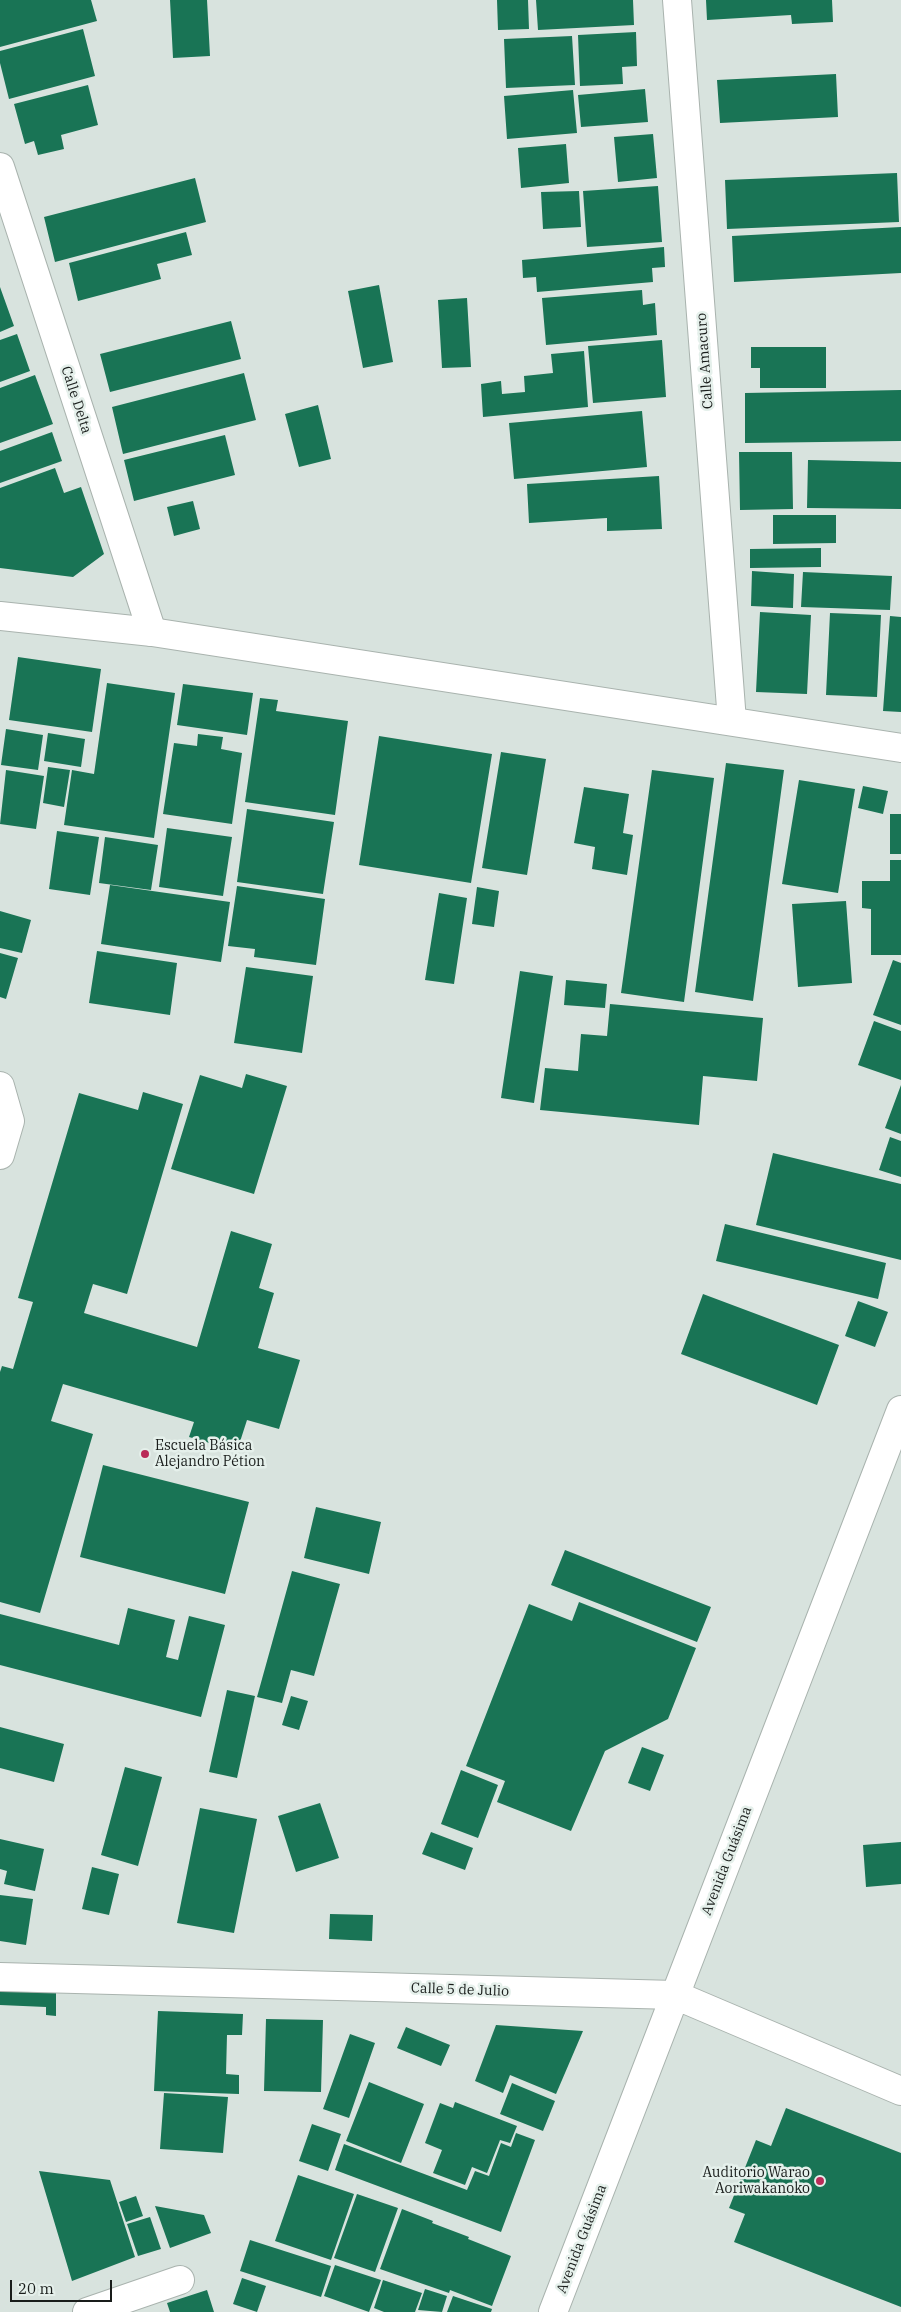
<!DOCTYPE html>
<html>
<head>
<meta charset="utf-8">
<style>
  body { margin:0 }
  #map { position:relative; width:901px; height:2312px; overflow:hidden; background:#d8e3de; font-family:"IBM Plex Serif",serif }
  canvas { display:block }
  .scale { position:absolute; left:10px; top:2280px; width:102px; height:22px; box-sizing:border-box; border:2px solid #191d1b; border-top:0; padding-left:6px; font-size:15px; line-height:18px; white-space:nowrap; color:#191d1b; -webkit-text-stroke:4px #e5f0eb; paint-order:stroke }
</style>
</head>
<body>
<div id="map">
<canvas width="901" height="2312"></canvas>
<div class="scale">20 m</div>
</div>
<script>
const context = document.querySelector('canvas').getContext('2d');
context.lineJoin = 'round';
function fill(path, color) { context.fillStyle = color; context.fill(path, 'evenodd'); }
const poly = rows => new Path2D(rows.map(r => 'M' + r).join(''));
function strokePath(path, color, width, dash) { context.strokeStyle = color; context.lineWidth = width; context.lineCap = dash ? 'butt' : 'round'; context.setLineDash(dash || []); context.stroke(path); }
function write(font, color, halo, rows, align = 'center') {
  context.font = font + ' "IBM Plex Serif",serif'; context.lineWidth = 5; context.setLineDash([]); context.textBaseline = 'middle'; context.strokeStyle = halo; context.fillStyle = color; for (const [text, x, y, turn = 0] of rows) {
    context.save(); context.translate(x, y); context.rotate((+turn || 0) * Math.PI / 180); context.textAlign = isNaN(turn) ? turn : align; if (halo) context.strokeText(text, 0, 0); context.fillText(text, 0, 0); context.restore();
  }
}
const building = poly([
  [0,0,91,0,97,21,0,47],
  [170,0,207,0,210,56,173,58],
  [497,0,528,0,529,29,498,30],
  [536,0,633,0,634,25,538,30],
  [706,0,832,0,833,22,792,24,791,15,707,20],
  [83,29,95,76,9,99,0,63,0,51],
  [636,32,637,66,622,67,623,84,580,86,578,35],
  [572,36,575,85,506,88,504,39],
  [836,74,838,117,720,123,717,80],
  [88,85,98,125,61,135,64,149,38,155,34,141,25,144,14,104],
  [645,89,648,122,581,127,578,95],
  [573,90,577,133,507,139,504,96],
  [653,134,657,178,618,182,614,137],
  [566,144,569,183,521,188,518,148],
  [897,173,899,222,727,229,725,180],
  [195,178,206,222,55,262,44,217],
  [658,186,662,242,587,247,583,191],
  [579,191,581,227,543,229,541,192],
  [901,227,901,273,734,282,732,236],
  [186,232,192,255,157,264,161,279,78,301,69,263],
  [664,247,665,267,652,268,653,282,537,292,536,277,523,278,522,260],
  [379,285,393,362,363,368,348,291],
  [0,287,14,326,0,332],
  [642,290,643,305,655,303,657,335,546,345,542,298],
  [467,298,471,367,442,368,438,300],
  [231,321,241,359,110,392,100,354],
  [17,334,30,371,0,382,0,340],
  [662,340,666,397,593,403,588,346],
  [751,347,826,347,826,388,760,388,760,368,751,368],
  [584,351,588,407,483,417,481,384,501,381,502,394,525,392,524,376,553,373,551,354],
  [244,373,256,420,123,454,112,407],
  [35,375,53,424,0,443,0,388],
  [901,390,901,441,745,443,745,393],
  [318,405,331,459,299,467,285,414],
  [642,411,647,467,514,479,509,423],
  [52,432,62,461,0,483,0,451],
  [225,435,235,475,134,501,124,460],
  [739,452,792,452,793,509,740,510],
  [808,460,901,462,901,509,807,508],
  [55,468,64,493,81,487,104,554,73,577,0,568,0,488],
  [659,476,662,529,607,531,607,518,529,523,527,484],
  [193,501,200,529,174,536,167,507],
  [773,515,836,515,836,543,773,544],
  [821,548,821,567,750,568,750,549],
  [752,571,794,574,793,608,751,606],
  [803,572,892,576,890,610,801,607],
  [760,612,811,615,807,694,756,692],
  [830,613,881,615,877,697,826,695],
  [890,616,901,617,901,712,883,711],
  [18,657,101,669,92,732,9,720],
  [107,683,175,693,154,838,64,825,72,770,94,774],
  [183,684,253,693,247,735,177,725],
  [260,698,278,700,276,711,348,721,335,815,245,802],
  [6,729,43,735,38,770,1,765],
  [48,733,85,739,81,767,44,761],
  [198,734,223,737,221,749,242,753,232,824,163,814,174,743,197,746],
  [379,736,492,754,471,883,359,865],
  [501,752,546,759,527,875,482,868],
  [726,763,784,770,753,1001,695,992],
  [48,767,70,770,64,807,43,803],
  [6,770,44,776,36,829,0,824],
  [652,770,714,778,684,1002,621,993],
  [799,780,855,789,838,893,782,884],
  [863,786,888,791,883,814,858,808],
  [584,787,629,794,623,833,633,835,627,875,592,869,595,847,574,843],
  [247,809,334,822,323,894,237,882],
  [890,814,901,814,901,854,890,854],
  [167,828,232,837,223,896,159,887],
  [57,831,99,837,90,895,49,889],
  [105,837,158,845,151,890,99,883],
  [890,860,901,860,901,955,871,955,871,909,862,908,862,881,890,881],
  [110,885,230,902,221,962,101,944],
  [237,886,325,899,316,965,254,957,255,949,228,946],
  [477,887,499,891,494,927,472,924],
  [439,893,467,898,454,984,425,980],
  [846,901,852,983,798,987,792,904],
  [0,911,31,920,22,953,0,948],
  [97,951,177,963,170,1015,89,1003],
  [0,953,18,958,6,999,0,997],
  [893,960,901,963,901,1025,873,1015],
  [246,967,313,976,302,1053,234,1043],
  [520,971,553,976,534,1103,501,1098],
  [566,980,607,984,605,1008,564,1005],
  [610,1004,763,1018,757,1081,703,1076,699,1125,540,1110,545,1068,578,1071,581,1034,607,1036],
  [874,1021,901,1031,901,1080,858,1065],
  [246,1074,287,1086,254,1194,171,1169,200,1075,242,1088],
  [901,1085,901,1134,885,1128],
  [143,1092,183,1104,127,1294,93,1284,84,1313,197,1347,231,1231,272,1244,259,1288,274,1293,258,1348,300,1360,279,1429,247,1420,237,1451,189,1437,194,1422,63,1384,51,1421,93,1434,40,1613,0,1602,0,1372,2,1366,13,1369,33,1302,18,1298,79,1093,138,1110],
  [890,1137,901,1141,901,1177,879,1170],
  [773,1153,901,1184,901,1260,756,1225],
  [725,1224,886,1263,878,1299,716,1261],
  [703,1294,839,1345,817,1405,681,1354],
  [858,1301,888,1312,875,1347,845,1336],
  [103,1465,249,1502,225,1594,80,1557],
  [316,1507,381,1522,369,1574,304,1558],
  [565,1550,711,1607,697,1642,551,1585],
  [292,1571,340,1584,314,1676,291,1670,282,1703,257,1697],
  [579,1602,696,1648,668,1719,605,1751,571,1831,497,1802,505,1781,466,1766,529,1604,572,1621],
  [128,1608,175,1620,166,1657,178,1660,189,1616,225,1625,201,1717,0,1665,0,1614,119,1645],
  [227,1690,255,1696,237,1778,209,1772],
  [291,1696,308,1701,299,1730,282,1725],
  [0,1727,64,1744,54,1782,0,1768],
  [642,1747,664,1755,650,1791,628,1783],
  [125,1767,162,1777,138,1866,101,1855],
  [461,1770,498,1785,478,1838,441,1824],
  [320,1803,339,1858,296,1872,278,1816],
  [200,1808,257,1819,234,1933,177,1923],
  [431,1832,473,1848,465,1870,422,1854],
  [0,1839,44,1849,35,1891,4,1884,7,1871,0,1869],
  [901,1842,901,1884,866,1887,863,1845],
  [92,1867,119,1874,109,1915,82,1909],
  [0,1895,33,1899,26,1945,0,1941],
  [330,1914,373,1915,372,1941,329,1939],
  [0,1991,56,1993,56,2016,46,2015,46,2007,0,2005],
  [158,2011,243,2014,242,2035,227,2035,226,2074,239,2075,239,2094,154,2091],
  [266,2019,323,2020,321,2092,264,2091],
  [496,2025,583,2031,556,2094,510,2075,503,2093,475,2081],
  [406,2027,450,2045,441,2066,397,2048],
  [350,2034,375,2043,349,2118,323,2109],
  [369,2082,424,2104,401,2163,346,2141],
  [512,2083,555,2101,543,2131,500,2114],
  [164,2093,228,2097,223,2153,160,2149],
  [455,2102,517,2126,510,2143,500,2140,487,2173,472,2167,465,2185,433,2173,442,2150,425,2143,440,2103,453,2108],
  [786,2108,901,2153,901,2307,734,2242,745,2214,729,2208,756,2140,771,2146],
  [312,2124,341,2134,328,2171,299,2161],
  [516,2133,535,2140,501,2232,335,2170,344,2144,467,2190,475,2171,489,2176,501,2143,511,2147],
  [39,2171,110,2180,135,2257,72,2281],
  [298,2175,354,2194,331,2260,275,2241],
  [357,2194,398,2208,375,2272,334,2258],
  [136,2196,143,2216,126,2222,119,2202],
  [155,2206,204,2215,211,2233,170,2248],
  [402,2209,433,2221,432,2223,469,2237,468,2239,511,2256,492,2306,450,2290,449,2293,380,2269],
  [150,2217,161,2249,138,2256,127,2224],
  [250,2240,331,2266,321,2297,240,2271],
  [335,2265,381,2280,369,2312,324,2296],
  [242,2278,266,2286,257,2312,233,2304],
  [383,2280,422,2293,415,2312,384,2312,374,2308],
  [425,2289,447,2296,442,2312,418,2310],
  [207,2290,214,2312,170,2312,167,2303],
  [453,2296,492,2309,491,2312,447,2312]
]);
const minor = poly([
  [677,0,732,721],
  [0,167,152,632],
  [0,1086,10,1121,0,1155],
  [0,1977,675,1995,901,2091],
  [87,2312,180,2280],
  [553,2312,901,1410]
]);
const secondary = poly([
  [0,616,152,632,901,748]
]);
const markers = [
  [145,1454,5,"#ba2c59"],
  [820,2181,5,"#ba2c59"]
];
const streetNames = [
  ["Calle Amacuro",705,361,-94],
  ["Calle Delta",76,400,72],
  ["Avenida Guásima",727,1861,-69],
  ["Calle 5 de Julio",460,1990,2],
  ["Avenida Guásima",582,2239,-69]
];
const poiNames = [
  ["Escuela Básica",155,1446],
  ["Alejandro Pétion",155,1462],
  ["Auditorio Warao",810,2173,"right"],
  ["Aoriwakanoko",810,2189,"right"]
];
fill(building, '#197455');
strokePath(minor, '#a9b3ae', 30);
strokePath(secondary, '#a9b3ae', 30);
strokePath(minor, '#fff', 28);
strokePath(secondary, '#fff', 28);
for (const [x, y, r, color] of markers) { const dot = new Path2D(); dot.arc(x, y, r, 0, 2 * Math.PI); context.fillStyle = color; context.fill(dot); strokePath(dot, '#e5f0eb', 2); }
write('14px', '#191d1b', '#e5f0eb', streetNames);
write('14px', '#191d1b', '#e5f0eb', poiNames, 'left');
</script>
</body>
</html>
